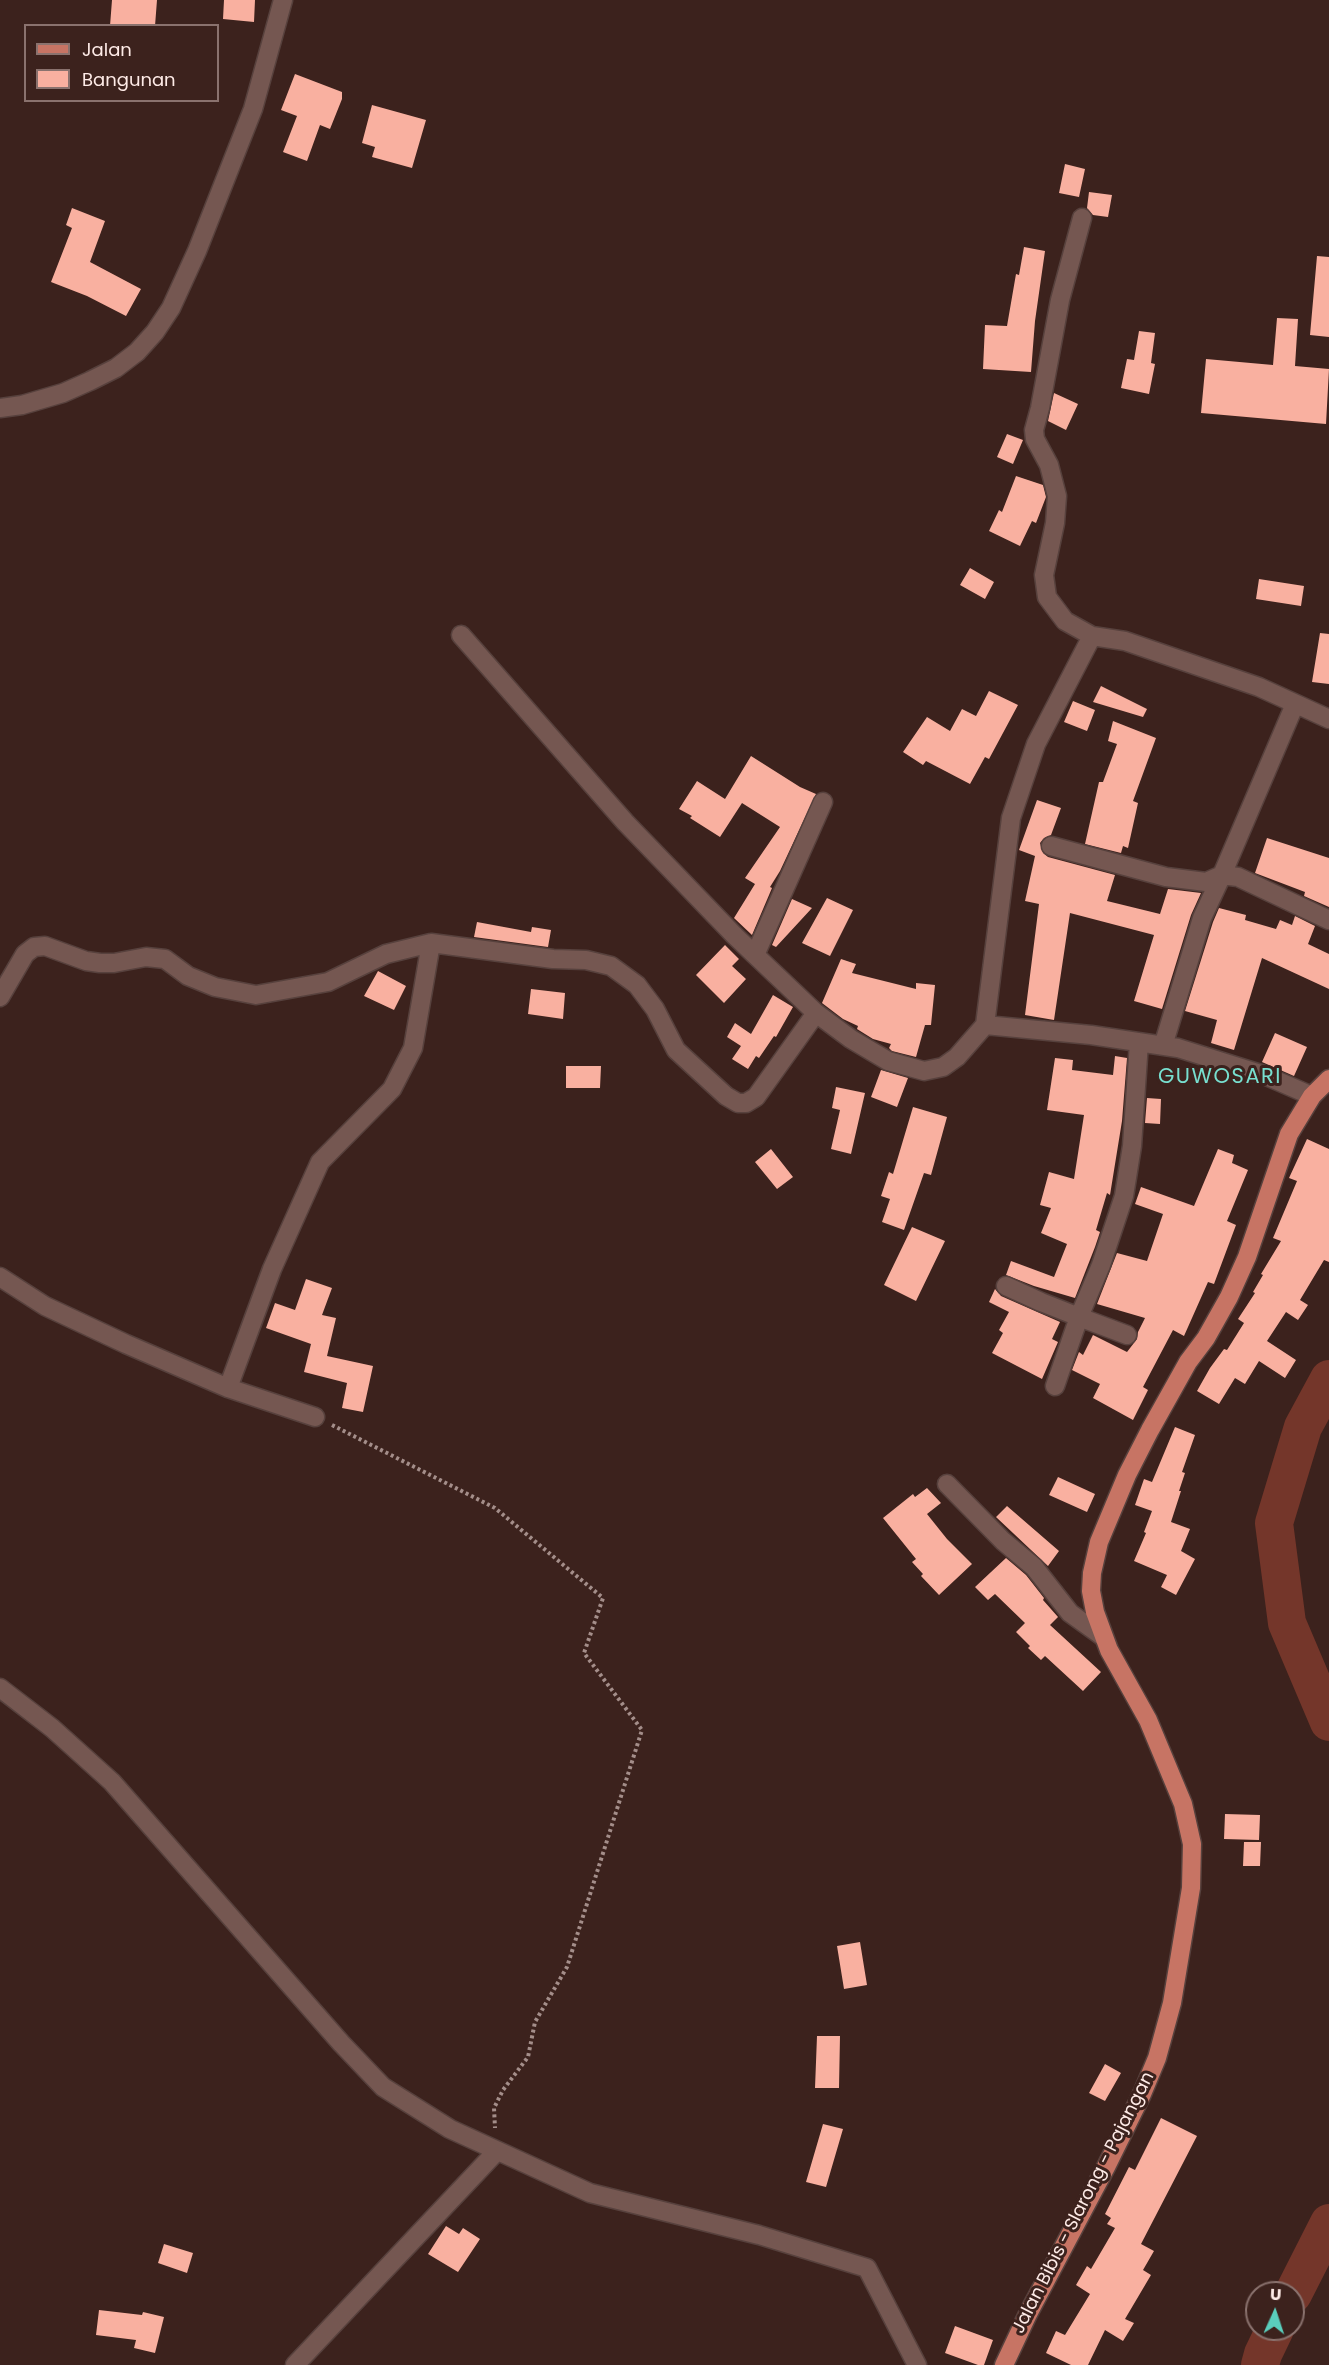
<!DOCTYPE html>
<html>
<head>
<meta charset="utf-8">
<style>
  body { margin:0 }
  #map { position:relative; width:1329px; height:2365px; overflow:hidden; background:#3c221d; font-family:Poppins,sans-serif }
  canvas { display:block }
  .legend { position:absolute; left:24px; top:24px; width:195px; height:78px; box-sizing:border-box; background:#3c221d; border:2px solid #8a726e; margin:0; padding:8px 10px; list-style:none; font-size:18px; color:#feebe7 }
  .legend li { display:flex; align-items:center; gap:12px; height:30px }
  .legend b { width:30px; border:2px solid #8a726e }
  .north { position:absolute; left:1245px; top:2281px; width:60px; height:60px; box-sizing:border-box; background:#3c221d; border:2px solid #8a726e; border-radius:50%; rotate:3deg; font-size:16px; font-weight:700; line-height:24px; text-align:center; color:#feebe7 }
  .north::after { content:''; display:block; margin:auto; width:21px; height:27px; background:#5acebd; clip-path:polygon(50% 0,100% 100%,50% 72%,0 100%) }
</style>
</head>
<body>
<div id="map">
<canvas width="1329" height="2365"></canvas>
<ul class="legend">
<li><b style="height:8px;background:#c77464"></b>Jalan</li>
<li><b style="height:16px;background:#f9b0a0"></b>Bangunan</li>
</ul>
<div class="north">U</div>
</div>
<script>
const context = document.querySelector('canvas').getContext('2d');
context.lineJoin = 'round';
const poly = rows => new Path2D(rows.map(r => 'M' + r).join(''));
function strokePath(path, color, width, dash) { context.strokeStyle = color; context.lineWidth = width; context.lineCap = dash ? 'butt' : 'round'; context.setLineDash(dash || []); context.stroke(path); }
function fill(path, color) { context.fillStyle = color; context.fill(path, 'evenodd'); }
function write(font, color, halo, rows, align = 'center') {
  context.font = font + ' Poppins,sans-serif'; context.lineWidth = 6; context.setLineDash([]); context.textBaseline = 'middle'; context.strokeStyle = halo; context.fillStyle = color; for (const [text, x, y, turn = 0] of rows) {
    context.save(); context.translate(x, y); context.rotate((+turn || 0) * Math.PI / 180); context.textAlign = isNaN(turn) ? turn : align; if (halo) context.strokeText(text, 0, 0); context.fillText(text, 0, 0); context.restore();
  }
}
const river = poly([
  [1329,1379,1303,1427,1274,1523,1287,1623,1329,1722],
  [1293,2294,1329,2223],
  [1260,2365,1263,2354,1275,2329]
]);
const building = poly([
  [112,0,157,0,155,26,110,26],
  [224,0,255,0,254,22,223,19],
  [295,74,342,92,342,99,330,129,320,125,307,161,283,152,297,116,281,110],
  [372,105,426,120,412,168,372,157,375,147,362,143],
  [1065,164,1085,169,1079,197,1059,193],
  [1089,192,1112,195,1108,217,1093,215,1087,208],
  [72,208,105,221,90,262,141,289,126,316,87,296,51,282,72,228,66,225],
  [1024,247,1045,251,1035,321,1031,372,983,369,985,325,1007,326,1016,274,1019,275],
  [1317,256,1329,257,1329,337,1310,335],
  [1277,318,1298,319,1295,366,1329,369,1326,424,1201,413,1206,359,1273,365],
  [1139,331,1155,333,1151,363,1155,364,1149,394,1121,388,1127,359,1134,360],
  [1054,393,1078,404,1066,430,1048,421],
  [1007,434,1023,440,1013,464,997,457],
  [1016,476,1043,485,1046,497,1036,523,1032,521,1020,546,989,531,999,510,1002,512],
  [970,568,994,582,985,599,960,585],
  [1259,579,1304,586,1301,606,1256,599],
  [1320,633,1329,634,1329,684,1312,682],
  [1101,686,1147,709,1143,717,1093,702],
  [989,691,1018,705,989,759,985,757,970,784,926,761,923,765,903,752,927,717,950,731,962,709,976,716],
  [1073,701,1095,710,1087,731,1064,722],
  [1113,721,1156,738,1133,801,1138,803,1128,848,1123,846,1121,853,1085,844,1099,782,1103,782,1117,744,1108,741],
  [751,756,800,787,816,794,780,871,770,887,772,888,752,935,734,918,755,884,745,878,780,827,742,803,720,837,690,818,692,816,679,809,697,781,725,799],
  [1037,800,1061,808,1051,835,1044,838,1040,843,1043,853,1048,857,1115,875,1107,901,1160,914,1168,889,1201,893,1191,915,1162,1009,1134,1001,1154,935,1070,913,1054,1020,1025,1015,1039,904,1025,901,1035,856,1019,850],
  [1267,838,1329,858,1329,907,1304,896,1305,892,1255,873],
  [827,898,853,910,830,956,802,943],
  [792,899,812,908,776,947,772,945],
  [1219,908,1246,915,1245,920,1276,929,1280,920,1292,925,1295,916,1315,926,1308,944,1329,954,1329,989,1262,958,1234,1050,1211,1043,1217,1020,1185,1011,1213,922],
  [477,922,531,932,532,927,551,930,548,947,474,937],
  [725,945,739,959,732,966,746,979,724,1003,696,975],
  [841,959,856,964,852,973,916,989,916,983,935,985,931,1025,925,1025,916,1057,892,1051,889,1048,891,1044,873,1039,857,1029,858,1026,843,1019,822,1003],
  [378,971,406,986,394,1010,364,996],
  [531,989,565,993,563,1019,528,1014],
  [773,995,793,1007,776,1037,774,1036,759,1058,756,1056,748,1069,732,1059,741,1046,727,1037,735,1023,751,1034],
  [1275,1033,1307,1047,1294,1076,1262,1062],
  [1115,1056,1127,1058,1122,1121,1110,1195,1107,1193,1096,1230,1100,1232,1095,1247,1075,1298,1034,1286,1006,1275,1011,1261,1054,1277,1067,1244,1041,1233,1051,1208,1040,1205,1049,1172,1074,1179,1084,1115,1047,1110,1055,1058,1073,1060,1072,1070,1113,1075],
  [566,1066,601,1066,600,1088,566,1088],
  [881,1070,908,1078,897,1107,871,1097],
  [836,1087,865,1093,851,1154,831,1149,840,1110,832,1108],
  [1147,1098,1161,1099,1160,1124,1145,1123],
  [913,1107,947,1117,931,1175,924,1173,904,1230,882,1222,890,1199,881,1196,889,1172,893,1174],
  [1307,1139,1329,1149,1329,1262,1324,1260,1300,1300,1308,1305,1298,1320,1286,1312,1267,1341,1296,1360,1285,1378,1259,1361,1245,1384,1235,1378,1219,1404,1197,1391,1210,1368,1224,1349,1227,1350,1244,1323,1238,1319,1255,1293,1253,1292,1263,1275,1261,1274,1281,1241,1273,1238,1297,1181,1289,1178],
  [771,1149,793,1177,777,1189,755,1162],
  [1218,1149,1234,1155,1232,1163,1248,1170,1227,1221,1236,1225,1214,1284,1208,1282,1184,1336,1173,1330,1143,1387,1148,1390,1133,1420,1093,1398,1100,1384,1072,1370,1079,1352,1083,1355,1093,1335,1127,1352,1137,1339,1138,1332,1145,1318,1097,1304,1117,1253,1147,1261,1163,1214,1135,1204,1141,1187,1194,1206],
  [912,1227,945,1241,916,1301,884,1285],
  [306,1279,332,1288,322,1315,336,1318,327,1356,373,1366,363,1412,342,1408,347,1383,304,1372,311,1344,266,1328,275,1303,295,1310],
  [995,1289,1001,1296,1060,1322,1052,1339,1058,1342,1042,1379,992,1353,1003,1333,999,1330,1009,1312,989,1302],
  [1175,1427,1195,1435,1182,1472,1185,1473,1179,1491,1181,1491,1171,1522,1190,1529,1181,1551,1195,1559,1176,1595,1161,1587,1167,1575,1134,1561,1146,1533,1144,1532,1152,1511,1135,1505,1144,1479,1152,1482],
  [1058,1477,1095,1494,1087,1512,1049,1495],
  [927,1488,941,1503,927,1514,947,1539,972,1564,939,1595,921,1576,923,1574,912,1562,916,1559,883,1518,913,1494,915,1497],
  [1007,1506,1059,1551,1048,1566,996,1517],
  [1006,1558,1026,1575,1044,1598,1043,1600,1058,1617,1050,1625,1101,1672,1083,1691,1045,1656,1041,1660,1028,1648,1030,1646,1016,1632,1025,1623,995,1594,988,1600,975,1587],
  [1225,1814,1260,1815,1259,1840,1224,1839],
  [1244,1842,1261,1842,1260,1866,1243,1866],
  [860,1942,867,1985,844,1989,837,1946],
  [817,2036,840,2036,839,2088,815,2088],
  [1105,2064,1121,2073,1105,2101,1089,2093],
  [1161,2118,1197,2136,1141,2244,1154,2251,1143,2270,1151,2275,1125,2319,1134,2323,1123,2341,1105,2330,1088,2365,1071,2365,1046,2353,1056,2331,1065,2335,1090,2294,1076,2285,1087,2266,1091,2269,1115,2228,1107,2224,1111,2218,1105,2214,1129,2167,1135,2170],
  [823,2124,843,2129,826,2187,806,2182],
  [446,2226,459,2234,463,2228,480,2239,458,2272,428,2254],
  [164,2244,193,2253,187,2273,158,2263],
  [99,2310,142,2315,143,2312,164,2317,155,2353,134,2348,136,2340,96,2335],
  [955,2326,993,2340,984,2365,978,2365,945,2353]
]);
const path = poly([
  [332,1425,495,1508,603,1598,584,1653,642,1730,567,1967,535,2022,528,2057,503,2090,494,2108,495,2128]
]);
const minor = poly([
  [1082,218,1060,300,1040,408,1034,430,1035,439,1049,465,1057,496,1055,523,1044,575,1047,597,1065,621,1092,636,1125,641,1259,687,1329,719],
  [0,408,22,405,63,393,90,381,116,368,137,352,155,332,171,308,197,251,253,109,283,0],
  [1051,846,1166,877,1206,882,1222,875,1238,877,1329,920],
  [755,955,823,802],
  [0,997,25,954,34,947,45,946,86,961,100,963,114,963,146,957,165,959,188,976,215,987,256,995,328,982,386,954,431,943],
  [816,1013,851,1039,888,1061,924,1071,943,1067,957,1057,985,1025,1091,1035,1178,1048,1264,1075,1312,1096],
  [985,1025,1011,818,1036,744,1092,636],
  [1163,1046,1202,918,1222,875,1295,704],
  [0,1277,45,1306,126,1344,228,1388,315,1417],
  [1006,1286,1041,1302,1079,1317,1101,1265,1124,1196,1132,1146,1139,1042],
  [1055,1386,1079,1317,1127,1335],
  [228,1388,272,1269,320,1162,392,1089,413,1048,431,943,553,959,586,960,611,966,637,985,655,1009,676,1050,726,1096,738,1103,746,1103,756,1097,816,1013,735,936,625,822,461,635],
  [947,1484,1003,1541,1034,1567,1070,1613,1102,1636],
  [0,1688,52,1728,112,1782,341,2043,383,2087,450,2129,590,2193,759,2235,867,2268,917,2365],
  [295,2365,496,2152]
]);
const major = poly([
  [1004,2365,1028,2314,1106,2167,1142,2094,1157,2058,1172,2003,1191,1888,1192,1844,1183,1804,1148,1720,1109,1650,1095,1612,1091,1591,1092,1573,1099,1542,1127,1475,1150,1430,1188,1362,1206,1338,1229,1297,1247,1257,1289,1134,1312,1096,1329,1079]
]);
const streetNames = [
  ["Jalan Bibis - Slarong - Pajangan",1084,2203,-63]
];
const quarterNames = [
  ["GUWOSARI",1220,1078]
];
strokePath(river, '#74362a', 38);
fill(building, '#f9b0a0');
strokePath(minor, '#57413d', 21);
strokePath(major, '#57413d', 21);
strokePath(path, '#a48e8a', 4, [3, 3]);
strokePath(minor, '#755751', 18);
strokePath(major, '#c77464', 18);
write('18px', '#feebe7', '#3c221d', streetNames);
context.letterSpacing = '1.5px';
write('21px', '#78dfcf', '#3c221d', quarterNames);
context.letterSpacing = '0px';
</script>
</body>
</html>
